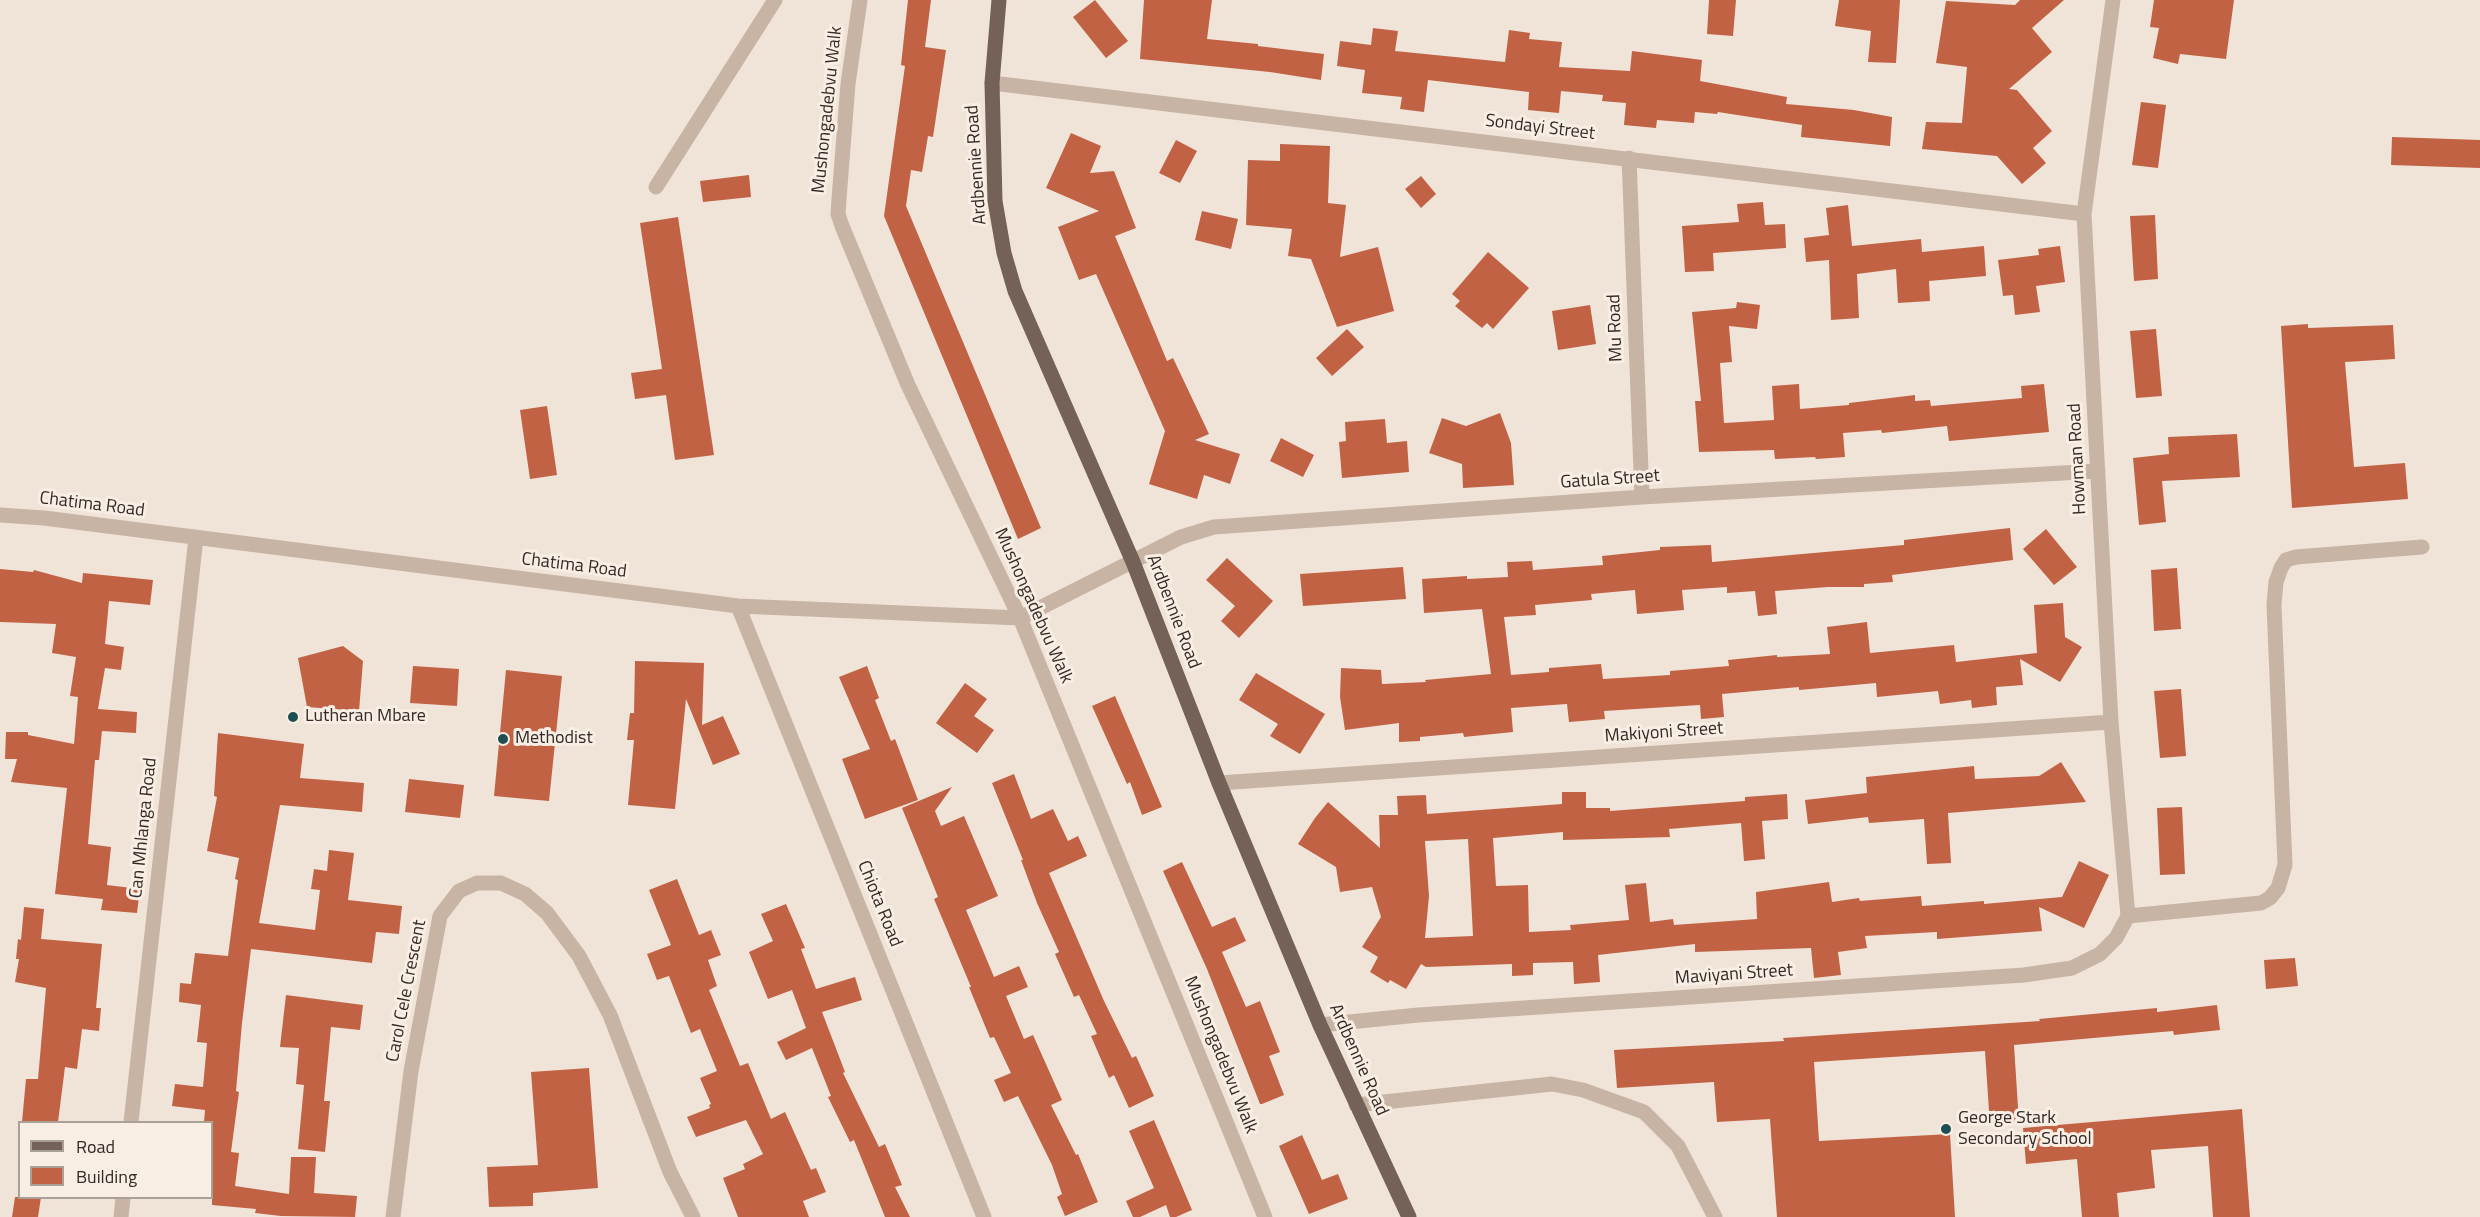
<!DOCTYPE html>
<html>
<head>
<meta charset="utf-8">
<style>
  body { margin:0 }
  #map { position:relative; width:2480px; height:1217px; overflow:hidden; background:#f0e4d8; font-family:"Titillium Web",sans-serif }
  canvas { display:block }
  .legend { position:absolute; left:18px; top:1121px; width:195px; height:78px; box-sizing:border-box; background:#f8eee4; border:2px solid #a9a098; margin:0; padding:8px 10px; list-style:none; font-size:18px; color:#332a26 }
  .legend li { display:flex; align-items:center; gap:12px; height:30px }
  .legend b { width:30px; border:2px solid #a9a098 }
</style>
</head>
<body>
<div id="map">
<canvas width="2480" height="1217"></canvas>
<ul class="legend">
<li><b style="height:8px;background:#746157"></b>Road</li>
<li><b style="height:16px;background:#c16245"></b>Building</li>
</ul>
</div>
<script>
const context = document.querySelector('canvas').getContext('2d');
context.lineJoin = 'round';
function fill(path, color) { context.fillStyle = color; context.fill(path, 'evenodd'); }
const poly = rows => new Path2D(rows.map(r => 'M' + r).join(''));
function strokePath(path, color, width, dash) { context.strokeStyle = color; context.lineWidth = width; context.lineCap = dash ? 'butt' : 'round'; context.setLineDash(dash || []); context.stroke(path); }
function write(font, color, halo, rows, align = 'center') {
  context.font = font + ' "Titillium Web",sans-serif'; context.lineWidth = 6; context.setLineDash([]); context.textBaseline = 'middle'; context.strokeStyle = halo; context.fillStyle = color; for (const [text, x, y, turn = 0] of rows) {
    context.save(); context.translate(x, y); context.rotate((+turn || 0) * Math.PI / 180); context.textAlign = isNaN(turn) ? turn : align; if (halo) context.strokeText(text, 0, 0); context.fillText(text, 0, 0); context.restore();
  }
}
const building = poly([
  [908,0,931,0,925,47,946,50,933,137,928,136,922,172,911,170,906,206,1041,528,1018,539,884,216,905,66,901,65],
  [1095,0,1128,41,1106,58,1073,17],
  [1144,0,1212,0,1207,39,1258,44,1258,46,1324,54,1321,80,1270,72,1140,59],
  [1709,0,1736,0,1733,36,1707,34],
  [1839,0,1900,0,1896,63,1868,62,1871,31,1835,26],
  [2020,0,2064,0,2032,28,2052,52,2009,89,2017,90,2052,131,2033,148,2046,163,2022,184,1997,156,1922,149,1926,122,1962,123,1967,67,1936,63,1946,1,2015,5],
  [2154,0,2234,0,2226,59,2180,54,2178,64,2153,58,2159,28,2150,27],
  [1373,28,1398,31,1395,51,1505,62,1509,30,1530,33,1529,39,1562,42,1559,67,1630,71,1632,51,1702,60,1700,81,1787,97,1786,104,1854,110,1892,117,1890,146,1801,137,1802,125,1718,112,1717,114,1695,112,1694,123,1657,120,1656,128,1624,125,1626,103,1602,101,1603,95,1561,91,1559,113,1528,110,1529,92,1428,80,1424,112,1400,109,1402,97,1362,93,1365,70,1337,66,1340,41,1371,45],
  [2141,102,2166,105,2158,168,2132,165],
  [1071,133,1101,146,1090,173,1114,171,1136,228,1115,236,1167,361,1173,358,1209,434,1195,440,1240,454,1230,484,1204,475,1197,499,1149,484,1165,431,1096,274,1079,280,1058,227,1099,211,1046,188],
  [2392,137,2480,140,2480,168,2391,165],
  [1176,140,1197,151,1180,183,1159,173],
  [1280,144,1330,146,1328,203,1346,205,1340,257,1378,247,1394,311,1337,327,1311,259,1288,256,1292,229,1246,225,1248,160,1280,161],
  [749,175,751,197,703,202,700,181],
  [1421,176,1436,194,1421,208,1405,189],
  [1763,202,1765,225,1785,224,1786,248,1713,253,1714,271,1685,272,1682,226,1739,222,1737,204],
  [1848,205,1852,246,1921,239,1922,252,1984,246,1986,276,1929,281,1930,301,1898,303,1896,269,1857,274,1859,318,1831,320,1829,260,1806,262,1804,238,1829,235,1826,208],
  [1202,211,1238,219,1231,249,1195,240],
  [2155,215,2158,279,2134,281,2130,216],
  [678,217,714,455,675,460,666,395,635,399,631,373,662,369,640,223],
  [2060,246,2065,282,2036,286,2040,312,2015,315,2013,295,2003,296,1998,260,2039,255,2038,249],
  [1488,252,1529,288,1493,329,1487,323,1482,328,1472,320,1455,306,1460,301,1452,294],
  [1737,302,1760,305,1757,329,1729,326,1732,362,1720,363,1724,423,1774,420,1772,386,1799,384,1800,409,1849,405,1849,403,1915,395,1915,401,1930,400,1931,406,2022,398,2021,386,2044,384,2049,432,1949,441,1947,426,1882,433,1881,430,1843,433,1845,457,1816,459,1815,457,1775,459,1774,450,1699,452,1695,401,1701,401,1692,312,1736,308],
  [1590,305,1596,344,1558,350,1552,311],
  [2308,324,2308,328,2393,325,2395,359,2345,362,2354,467,2405,463,2408,499,2292,508,2281,326],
  [1347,329,1364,347,1332,376,1316,358],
  [2156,329,2162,396,2136,398,2130,331],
  [547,406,557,475,530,479,520,410],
  [1500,413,1511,443,1514,485,1463,488,1462,464,1429,453,1442,418,1466,426],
  [1385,419,1387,443,1407,441,1409,472,1342,478,1339,442,1346,441,1345,422],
  [2237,434,2240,477,2162,481,2166,522,2139,525,2133,458,2169,454,2168,437],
  [1281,438,1314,455,1303,477,1270,461],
  [2010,528,2013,560,1892,575,1893,582,1864,584,1864,587,1828,587,1775,591,1777,614,1758,616,1755,591,1727,593,1727,587,1682,590,1684,610,1637,614,1635,590,1591,594,1592,600,1535,605,1536,615,1504,617,1511,675,1549,672,1549,668,1601,664,1603,679,1670,675,1670,671,1729,666,1728,660,1777,655,1777,657,1830,654,1827,627,1867,622,1870,653,1954,645,1956,662,2037,653,2034,605,2063,603,2065,637,2082,647,2060,682,2020,659,2023,685,1996,687,1997,705,1972,708,1971,700,1940,704,1938,691,1877,697,1876,683,1799,690,1799,687,1722,694,1724,717,1701,719,1700,705,1604,711,1605,719,1569,722,1567,704,1511,708,1513,732,1464,737,1463,733,1420,737,1420,741,1399,742,1399,723,1345,730,1340,697,1341,668,1381,670,1382,684,1426,682,1425,680,1491,674,1482,609,1424,613,1422,579,1467,576,1467,579,1508,577,1507,562,1532,561,1533,570,1603,565,1602,556,1660,550,1660,547,1711,545,1712,562,1904,545,1904,540],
  [2046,529,2077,567,2054,585,2023,549],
  [1227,558,1273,601,1239,638,1221,621,1235,606,1206,580],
  [1403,567,1406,599,1303,606,1300,574],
  [2177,568,2181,629,2154,631,2151,570],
  [0,569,33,572,34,570,82,583,83,573,153,580,150,605,109,601,105,644,124,647,121,670,105,668,98,709,137,712,136,733,102,731,99,760,95,760,88,844,111,847,107,885,140,889,137,913,101,910,103,899,55,894,67,788,11,782,17,759,5,759,6,732,28,732,28,735,74,744,78,697,70,696,76,657,52,653,56,624,0,622],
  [343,646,363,661,359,711,307,707,298,658],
  [635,661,704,663,702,725,723,716,740,754,713,765,686,699,675,809,628,805,634,740,627,740,630,713,634,713],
  [413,666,459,669,457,706,410,703],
  [867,666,879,698,875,700,891,741,895,739,918,800,865,819,842,759,870,749,839,677],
  [506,670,562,676,549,801,494,796],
  [1256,673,1325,714,1300,754,1270,736,1278,724,1239,700],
  [965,683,987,699,974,716,994,730,977,753,936,723],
  [2181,689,2186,756,2160,758,2154,691],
  [1115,696,1162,807,1142,815,1130,782,1127,784,1092,706],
  [218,733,304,744,300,778,364,783,362,812,280,805,259,923,315,930,320,890,311,889,314,869,327,871,329,850,354,853,348,900,402,906,399,934,376,932,372,963,251,949,242,1023,236,1091,239,1092,231,1152,239,1153,235,1186,289,1194,291,1157,316,1157,314,1193,357,1196,355,1217,281,1216,255,1213,256,1209,212,1205,212,1122,204,1122,205,1110,172,1106,175,1084,203,1087,207,1043,197,1042,201,1005,179,1002,180,983,191,984,195,953,228,956,238,880,235,879,239,858,207,851,217,797,214,796],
  [2061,762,2086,802,1948,813,1951,863,1927,864,1924,819,1869,823,1868,817,1808,824,1805,800,1867,793,1866,777,1974,766,1975,779,2039,776],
  [1014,774,1031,819,1053,809,1068,841,1078,836,1087,856,1049,873,1104,1001,1132,1058,1136,1056,1154,1096,1129,1108,1114,1075,1109,1078,1091,1036,1097,1034,1079,995,1074,997,1055,954,1059,952,1037,903,1021,860,1023,860,992,783],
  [409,779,464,785,460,818,405,812],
  [952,787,935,811,941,826,964,816,998,896,966,910,994,977,1019,966,1028,987,1006,996,1024,1039,1033,1035,1062,1100,1051,1105,1076,1155,1078,1154,1098,1202,1065,1216,1057,1197,1062,1194,1052,1165,1018,1096,1004,1102,994,1080,1011,1073,994,1037,990,1038,969,987,971,987,934,899,938,897,902,808],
  [1562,792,1586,792,1586,808,1610,808,1610,811,1745,801,1745,797,1787,794,1788,819,1762,821,1765,859,1744,861,1741,823,1669,829,1670,837,1563,840,1563,832,1493,838,1496,886,1528,885,1529,932,1571,930,1570,925,1629,920,1625,885,1646,883,1650,922,1673,919,1674,925,1757,919,1756,892,1829,882,1832,902,1859,898,1860,901,1921,896,1922,906,1984,901,1984,904,2062,897,2079,861,2109,875,2084,928,2039,907,2042,931,1937,939,1937,932,1865,936,1867,948,1838,952,1841,975,1814,978,1811,948,1695,952,1695,944,1598,955,1600,982,1574,984,1573,962,1533,963,1533,975,1512,976,1512,964,1426,967,1421,964,1406,989,1390,980,1388,983,1370,972,1378,957,1362,947,1381,917,1372,887,1340,892,1336,867,1298,844,1315,818,1328,802,1380,848,1379,815,1398,815,1397,796,1426,795,1427,814,1562,804],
  [1468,839,1473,936,1425,938,1429,896,1425,841],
  [2182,807,2185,874,2160,875,2157,808],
  [1182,862,1212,927,1235,917,1246,941,1222,952,1246,1007,1260,1001,1280,1052,1269,1056,1284,1095,1262,1104,1260,1104,1207,969,1163,871],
  [677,879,699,935,711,930,721,955,708,960,717,986,709,990,740,1066,748,1063,771,1119,785,1112,811,1170,816,1168,826,1192,803,1201,809,1217,738,1217,723,1178,745,1169,743,1164,763,1154,746,1120,696,1137,687,1117,710,1108,709,1105,711,1104,700,1078,717,1071,700,1029,691,1033,669,976,657,980,647,954,671,945,649,890],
  [786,904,805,948,801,949,816,989,855,977,862,1000,822,1012,845,1072,843,1073,879,1147,885,1144,902,1185,895,1187,910,1217,885,1217,854,1140,850,1142,828,1097,831,1096,812,1048,786,1060,777,1042,806,1028,792,990,768,999,749,952,773,941,761,914],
  [24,907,44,909,41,939,102,944,96,1008,101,1008,99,1031,82,1029,77,1069,65,1067,58,1122,22,1122,26,1079,38,1079,46,988,15,982,19,959,16,959,18,939,21,940],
  [2295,958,2298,986,2266,989,2264,960],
  [286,995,363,1005,360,1030,331,1027,324,1101,330,1101,325,1152,298,1149,304,1085,296,1084,299,1048,280,1047],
  [2217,1005,2220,1030,2174,1035,2173,1031,2014,1045,2019,1123,1990,1126,1985,1051,1814,1062,1819,1141,1950,1134,1955,1217,1777,1217,1770,1119,1717,1122,1714,1082,1617,1088,1614,1050,1784,1041,1783,1038,2040,1021,2039,1019,2157,1008,2157,1012],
  [589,1068,598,1188,533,1193,533,1206,489,1207,487,1167,538,1165,531,1072],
  [2242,1109,2250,1217,2213,1217,2208,1146,2151,1150,2155,1188,2117,1193,2119,1217,2082,1217,2077,1159,2026,1164,2023,1128],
  [1154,1120,1192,1210,1176,1217,1170,1217,1166,1205,1140,1217,1133,1217,1126,1201,1154,1188,1129,1131],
  [1302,1135,1322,1180,1338,1174,1348,1199,1309,1214,1279,1146],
  [15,1197,41,1197,38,1217,12,1217]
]);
const minor = poly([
  [860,0,848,84,839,199,838,214,842,226,908,385,1020,618,1265,1217],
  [2113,0,2084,214,2111,722,2128,916],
  [992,83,2084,214],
  [1629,158,1642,497],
  [656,187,775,0],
  [0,515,44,518,738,606,1020,618,1181,537,1214,527,1642,497,2098,471],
  [738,606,984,1217],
  [1219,783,2111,722],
  [2128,916,2261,903,2270,898,2278,888,2285,865,2274,605,2276,582,2281,568,2286,560,2296,557,2422,547],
  [1320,1025,1418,1015,2024,975,2072,968,2100,954,2116,938,2128,916],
  [1356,1105,1552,1084,1583,1090,1644,1112,1678,1146,1715,1217],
  [131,1122,196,538],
  [121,1217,123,1198],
  [393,1217,411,1071,440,916,459,891,477,883,501,883,525,894,547,913,579,956,610,1015,670,1172,693,1217]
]);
const major = poly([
  [999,0,992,83,995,201,1004,253,1015,291,1133,562,1219,783,1320,1025,1409,1217]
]);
const markers = [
  [293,717,6,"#1d4f52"],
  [503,739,6,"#1d4f52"],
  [1946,1129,6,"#1d4f52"]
];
const streetNames = [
  ["Mushongadebvu Walk",828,110,-84],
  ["Sondayi Street",1540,128,7],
  ["Ardbennie Road",977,165,-94],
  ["Mu Road",1616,328,-92],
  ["Howman Road",2078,459,-93],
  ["Gatula Street",1610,480,-4],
  ["Chatima Road",92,505,7],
  ["Chatima Road",574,566,7],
  ["Mushongadebvu Walk",1033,606,66],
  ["Ardbennie Road",1173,612,69],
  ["Makiyoni Street",1664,733,-4],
  ["Can Mhlanga Road",144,828,-84],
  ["Chiota Road",879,904,68],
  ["Maviyani Street",1734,975,-4],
  ["Carol Cele Crescent",407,991,-79],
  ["Mushongadebvu Walk",1220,1055,68],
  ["Ardbennie Road",1358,1060,66]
];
const poiNames = [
  ["Lutheran Mbare",305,717],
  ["Methodist",515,739],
  ["George Stark",1958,1119],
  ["Secondary School",1958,1140]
];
fill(building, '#c16245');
strokePath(minor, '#c7b4a5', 15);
strokePath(major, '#746157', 15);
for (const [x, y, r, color] of markers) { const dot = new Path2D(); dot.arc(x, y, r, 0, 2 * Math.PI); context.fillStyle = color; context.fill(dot); strokePath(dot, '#f8eee4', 2); }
write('18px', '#332a26', '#f8eee4', streetNames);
write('18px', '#332a26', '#f8eee4', poiNames, 'left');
</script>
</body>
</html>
